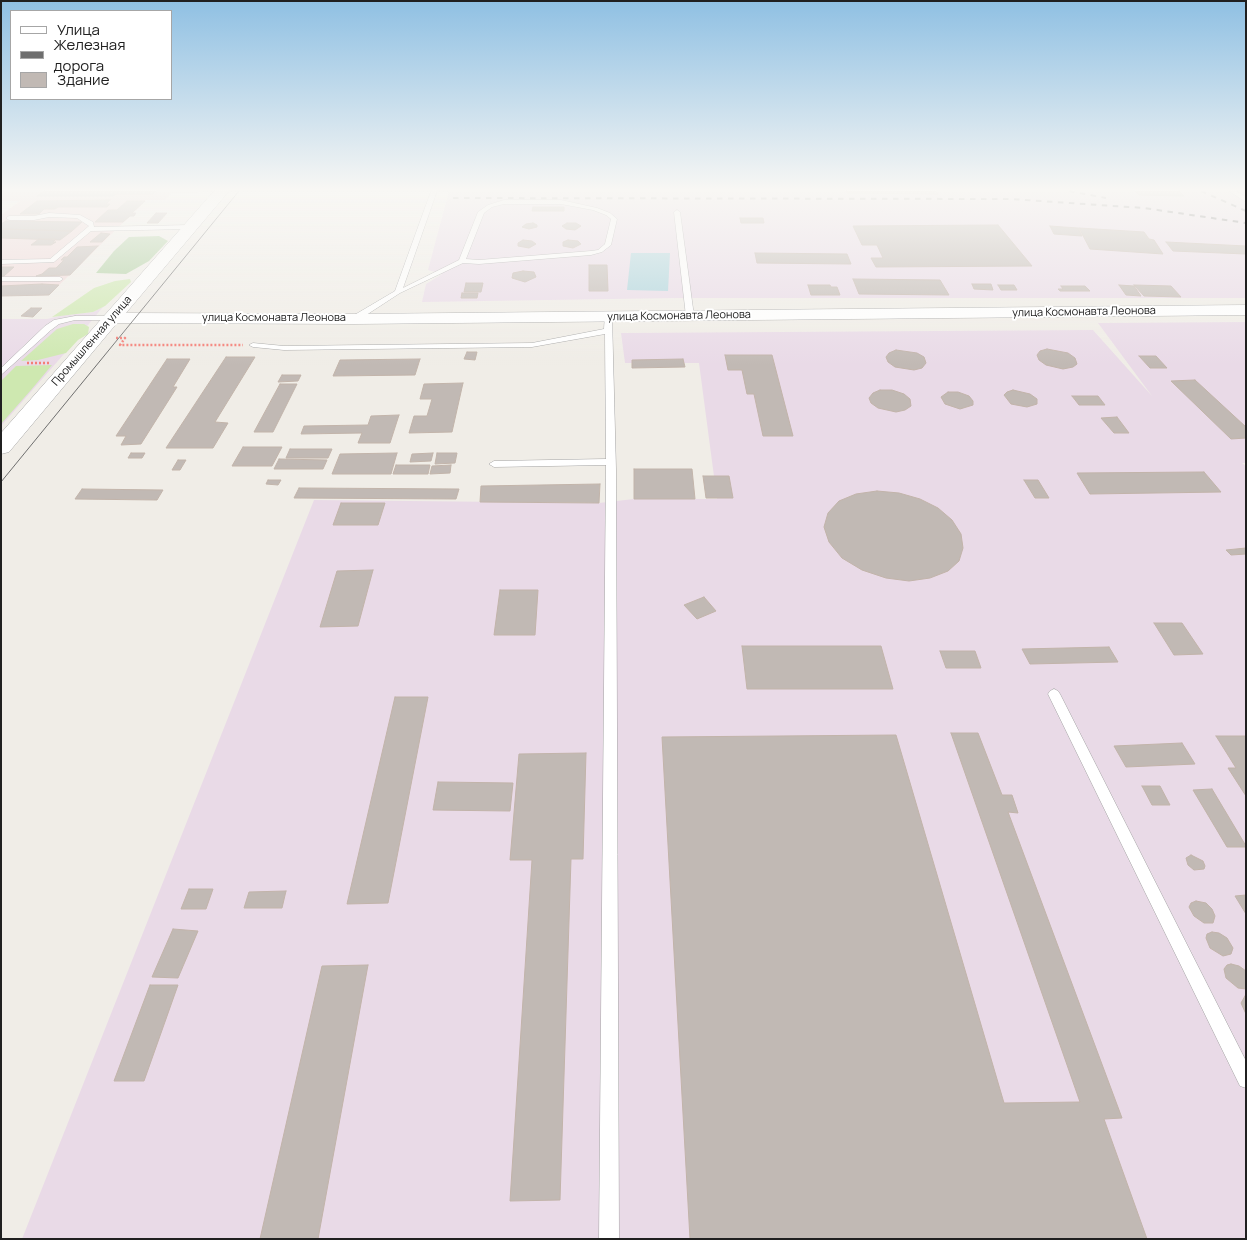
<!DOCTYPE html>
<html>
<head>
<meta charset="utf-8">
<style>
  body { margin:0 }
  #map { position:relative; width:1247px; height:1240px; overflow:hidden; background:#f0ede7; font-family:Manrope,sans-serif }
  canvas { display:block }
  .frame { position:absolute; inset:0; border:2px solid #202020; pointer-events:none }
  .legend { position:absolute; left:10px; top:10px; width:162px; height:90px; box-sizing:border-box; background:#fff; border:1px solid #a6a6a6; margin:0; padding:6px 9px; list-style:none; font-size:15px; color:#202020 }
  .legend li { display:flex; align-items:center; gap:10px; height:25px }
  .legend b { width:25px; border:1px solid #a6a6a6 }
</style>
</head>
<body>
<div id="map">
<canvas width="1247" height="1240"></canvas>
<div class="frame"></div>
<ul class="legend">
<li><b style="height:6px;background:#fff"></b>Улица</li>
<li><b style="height:6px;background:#6e6e6e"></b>Железная дорога</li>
<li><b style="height:14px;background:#c1b9b4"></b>Здание</li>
</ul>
</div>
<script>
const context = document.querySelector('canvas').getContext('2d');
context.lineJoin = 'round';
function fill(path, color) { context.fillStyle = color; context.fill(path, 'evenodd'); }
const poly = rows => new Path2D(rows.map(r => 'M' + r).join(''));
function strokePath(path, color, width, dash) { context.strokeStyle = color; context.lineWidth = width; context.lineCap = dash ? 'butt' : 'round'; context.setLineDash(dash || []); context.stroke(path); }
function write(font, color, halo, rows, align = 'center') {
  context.font = font + ' Manrope,sans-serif'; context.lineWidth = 4; context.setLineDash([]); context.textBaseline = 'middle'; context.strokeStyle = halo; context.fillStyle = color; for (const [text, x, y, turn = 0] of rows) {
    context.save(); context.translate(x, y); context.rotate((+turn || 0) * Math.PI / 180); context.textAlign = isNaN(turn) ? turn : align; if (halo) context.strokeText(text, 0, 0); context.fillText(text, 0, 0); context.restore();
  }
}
const commercial = poly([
  [6,191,200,191,198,193,172,193,165,200,146,200,133,213,136,213,130,216,49,295,1,296,1,215,20,201,1,201,1,194]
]);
const industrial = poly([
  [449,191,1246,191,1246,298,676,298,422,302,426,284,442,274,428,270],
  [103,307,64,354,1,426,1,319,47,319,63,315,93,312],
  [1246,322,1246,463,1242,463,1246,466,1246,1239,22,1239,314,500,599,503,634,499,717,499,699,363,625,363,621,333,1093,330,1152,396,1098,323]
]);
const grass = poly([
  [130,279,131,282,105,306,93,312,52,317,94,288,115,281],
  [73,324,84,324,89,327,88,334,78,340,66,353,38,360,21,361,57,329],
  [52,365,31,390,1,424,1,381,16,366]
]);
const forest = poly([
  [159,236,168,241,149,261,126,274,96,273,114,251,129,237]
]);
const water = poly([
  [631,253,670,253,668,291,627,290]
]);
const building = poly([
  [44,191,156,191,153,194,116,194,113,196,37,196,44,191],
  [846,191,936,191,938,194,847,193,846,191],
  [1135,191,1179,191,1184,196,1139,195,1135,191],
  [110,200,106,204,110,204,107,207,58,207,55,209,44,209,39,214,20,214,37,201,110,200],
  [127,201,145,201,132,213,136,213,134,216,130,216,123,222,95,222,108,210,117,210,127,201],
  [533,207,564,207,564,211,532,211,533,207],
  [156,213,167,213,158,223,147,223,156,213],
  [740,218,763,218,764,223,741,223,740,218],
  [6,221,82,222,72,231,1,229,1,224,6,221],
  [533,223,537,225,537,227,529,229,522,227,526,224,533,223],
  [567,223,576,223,581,226,575,230,566,229,562,226,567,223],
  [998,225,1032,266,876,267,871,258,883,258,877,245,862,245,853,226,998,225],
  [1050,226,1078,228,1082,236,1054,234,1050,226],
  [1079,228,1144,232,1149,239,1154,240,1163,254,1090,249,1079,228],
  [1,229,72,231,60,240,1,238,1,229],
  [101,233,110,234,102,242,90,242,101,233],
  [39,239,56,239,53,242,56,242,51,245,31,245,39,239],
  [523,240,532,241,536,244,529,248,518,246,518,243,523,240],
  [568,240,578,241,581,244,573,248,563,246,563,242,568,240],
  [1166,242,1246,246,1246,254,1173,251,1166,242],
  [98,246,70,275,36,276,42,274,49,268,56,268,64,260,61,260,64,257,67,257,77,247,98,246],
  [755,253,847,254,851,264,757,263,755,253],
  [589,265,607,265,608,291,589,291,589,265],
  [1,267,14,267,4,276,1,276,1,267],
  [523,271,534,272,536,277,525,282,512,278,513,273,523,271],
  [853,279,940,280,949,295,859,294,853,279],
  [466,283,483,283,481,292,464,292,466,283],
  [42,284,59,285,49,295,1,296,1,286,42,284],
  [972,284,991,284,993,290,974,289,972,284],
  [808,285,830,285,831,287,837,287,840,295,811,295,808,285],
  [998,285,1014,285,1017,290,1001,290,998,285],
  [1119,285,1134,286,1141,296,1126,295,1119,285],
  [1134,285,1171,286,1181,297,1144,296,1134,285],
  [1061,286,1085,286,1090,291,1060,291,1058,289,1063,289,1061,286],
  [462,293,478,293,477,298,461,298,462,293],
  [31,308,42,308,33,317,21,316,31,308],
  [1047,349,1068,353,1075,358,1077,364,1073,367,1063,369,1046,365,1039,360,1037,355,1040,351,1047,349],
  [896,350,917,353,924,357,926,363,922,368,914,370,895,367,888,362,886,357,889,353,896,350],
  [467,352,477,352,475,360,464,359,467,352],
  [725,355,772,355,793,436,763,436,754,394,747,394,742,370,728,370,725,355],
  [1139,356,1156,356,1167,368,1150,368,1139,356],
  [226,357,255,357,215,422,228,423,213,448,166,448,226,357],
  [167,359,190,359,173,387,177,387,141,444,121,445,126,436,116,436,167,359],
  [420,359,415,375,333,376,340,360,420,359],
  [683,359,685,367,632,368,632,360,683,359],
  [282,375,301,375,298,381,278,382,282,375],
  [1195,380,1246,427,1246,438,1231,439,1171,381,1195,380],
  [463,383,452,432,409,433,414,416,427,416,432,399,420,399,424,384,463,383],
  [280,384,297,384,273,432,254,432,280,384],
  [880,390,892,390,904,394,910,399,911,406,905,410,896,412,878,408,871,403,869,398,873,393,880,390],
  [1013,390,1030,394,1037,399,1037,404,1027,407,1011,404,1004,395,1007,392,1013,390],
  [948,392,958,392,969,396,973,401,973,405,960,409,945,404,941,397,948,392],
  [1072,396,1098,396,1105,405,1079,405,1072,396],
  [399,415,390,443,358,443,362,433,301,434,304,426,368,425,371,416,399,415],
  [1117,417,1129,433,1114,433,1101,418,1117,417],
  [243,447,282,447,272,466,232,466,243,447],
  [290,449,332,449,328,458,286,458,290,449],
  [131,453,145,453,142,458,128,458,131,453],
  [397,453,391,474,332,474,340,454,397,453],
  [433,453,431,461,410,462,412,454,433,453],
  [437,453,457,453,455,463,435,464,437,453],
  [279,459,327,460,323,469,274,469,279,459],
  [178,460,186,460,180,470,172,470,178,460],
  [396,465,430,465,428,474,393,474,396,465],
  [451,465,450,473,430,474,432,466,451,465],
  [634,469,692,469,695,499,634,499,634,469],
  [1204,472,1221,492,1090,494,1077,473,1204,472],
  [703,476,729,476,733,498,706,498,703,476],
  [268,480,281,480,278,485,266,484,268,480],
  [1024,480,1038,480,1049,498,1035,498,1024,480],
  [600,484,599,503,480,502,481,486,600,484],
  [299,488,459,489,456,499,294,498,299,488],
  [82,489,163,490,157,500,75,499,82,489],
  [877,491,899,493,920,499,938,508,952,520,961,534,963,548,959,561,948,571,930,578,909,581,886,578,862,570,842,558,829,542,824,527,828,513,839,501,856,494,877,491],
  [341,503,385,503,378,525,333,525,341,503],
  [1246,548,1246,554,1231,555,1226,550,1246,548],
  [373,570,358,626,320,627,337,571,373,570],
  [500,590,538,590,535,635,494,635,500,590],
  [704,597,716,611,697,619,684,605,704,597],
  [1154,623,1182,623,1203,654,1174,655,1154,623],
  [742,646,881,646,893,689,747,689,742,646],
  [1109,647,1118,662,1030,664,1022,649,1109,647],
  [940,651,975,651,981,668,946,668,940,651],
  [395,697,428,697,388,903,347,904,395,697],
  [951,733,978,733,1002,795,1012,795,1018,813,1008,812,1122,1118,1104,1119,1147,1239,690,1239,662,737,896,735,1004,1103,1080,1102,951,733],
  [1216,736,1246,736,1246,796,1228,768,1236,768,1216,736],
  [1182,743,1195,764,1126,767,1114,746,1182,743],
  [586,753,583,859,571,859,560,1200,510,1201,532,860,510,860,519,754,586,753],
  [438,782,513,783,510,811,433,810,438,782],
  [1142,786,1160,786,1170,805,1152,805,1142,786],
  [1212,789,1246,846,1246,847,1227,847,1193,790,1212,789],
  [1191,855,1203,861,1205,866,1204,869,1194,870,1188,865,1186,858,1191,855],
  [189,889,213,889,206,909,181,909,189,889],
  [286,891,282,908,244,908,249,892,286,891],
  [1246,895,1246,914,1235,896,1246,895],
  [1196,901,1206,903,1212,909,1215,916,1213,923,1204,923,1194,916,1189,907,1191,903,1196,901],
  [173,929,198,931,178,978,152,977,173,929],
  [1212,932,1219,933,1227,938,1233,948,1231,954,1223,956,1210,948,1206,938,1207,934,1212,932],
  [1231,964,1239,966,1246,971,1246,989,1238,988,1226,978,1224,969,1227,965,1231,964],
  [368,965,318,1239,260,1239,322,966,368,965],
  [150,985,178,985,144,1081,114,1081,150,985],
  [1245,996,1246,996,1246,1014,1241,1003,1245,996]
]);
const path = poly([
  [116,338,125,338,120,345,243,345],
  [27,363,51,363]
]);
const service = poly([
  [431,191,437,191,403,288,459,260,478,212,488,205,504,200,561,200,597,208,610,213,617,219,611,245,602,252,591,255,479,264,463,263,400,293,357,321,351,321,351,317,395,291,431,191],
  [504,204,561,204,593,210,606,215,611,219,605,244,598,250,591,251,479,260,466,259,484,213,492,207,504,204],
  [1229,191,1236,191,1246,197,1246,202,1229,191],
  [677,210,680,212,694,316,690,318,686,316,674,212,677,210],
  [49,213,80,215,93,222,94,227,190,225,193,227,190,229,91,231,54,262,1,264,1,260,50,259,89,226,77,218,49,217,34,220,9,220,6,218,9,216,34,216,49,213],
  [1,277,60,277,63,279,60,281,1,281,1,277],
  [605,315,612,317,616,470,619,1239,599,1239,606,465,494,467,489,464,494,461,606,459,605,334,532,347,284,350,253,347,249,345,253,343,284,346,532,343,604,329,605,315],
  [75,316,112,316,116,318,112,320,75,320,59,324,51,330,1,375,1,368,45,326,54,320,75,316],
  [1054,689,1058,691,1060,694,1246,1061,1246,1088,1240,1086,1048,694,1050,691,1054,689]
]);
const tertiary = poly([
  [214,191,229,191,126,313,354,314,1246,305,1246,315,354,324,117,323,9,452,1,454,1,433,214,191]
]);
const tram = poly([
  [1,482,239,191]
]);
const rail = poly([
  [1069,191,1106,198],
  [1201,191,1246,211],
  [453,198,1011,199,1144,208,1246,223]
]);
const farStreetnames = [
  ["улица Космонавта Леонова",1084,312,-1],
  ["улица Космонавта Леонова",679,316,-1],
  ["улица Космонавта Леонова",274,318],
  ["Промышленная улица",92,341,-49]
];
fill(commercial, '#f0d8d8');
fill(industrial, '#e9dae7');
fill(grass, '#cee8b0');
fill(forest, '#aece9e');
fill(water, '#aad3dc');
fill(building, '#c1b9b4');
strokePath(building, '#c2b4aa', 1);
strokePath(service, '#a4a4a4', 1);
strokePath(tertiary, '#a4a4a4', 1);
strokePath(path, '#f47d75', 2.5, [2, 2]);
fill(service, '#fff');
fill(tertiary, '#fff');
strokePath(tram, '#6e6e6e', 1);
strokePath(rail, '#6e6e6e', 2, [5.5, 5.5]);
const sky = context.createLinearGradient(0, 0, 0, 365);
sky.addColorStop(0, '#8fc0e3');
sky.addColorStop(0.52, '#f8f7f4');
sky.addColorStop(1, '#f8f7f400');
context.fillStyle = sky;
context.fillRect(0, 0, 1247, 365);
write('11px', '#202020', '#fff', farStreetnames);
</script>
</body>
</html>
